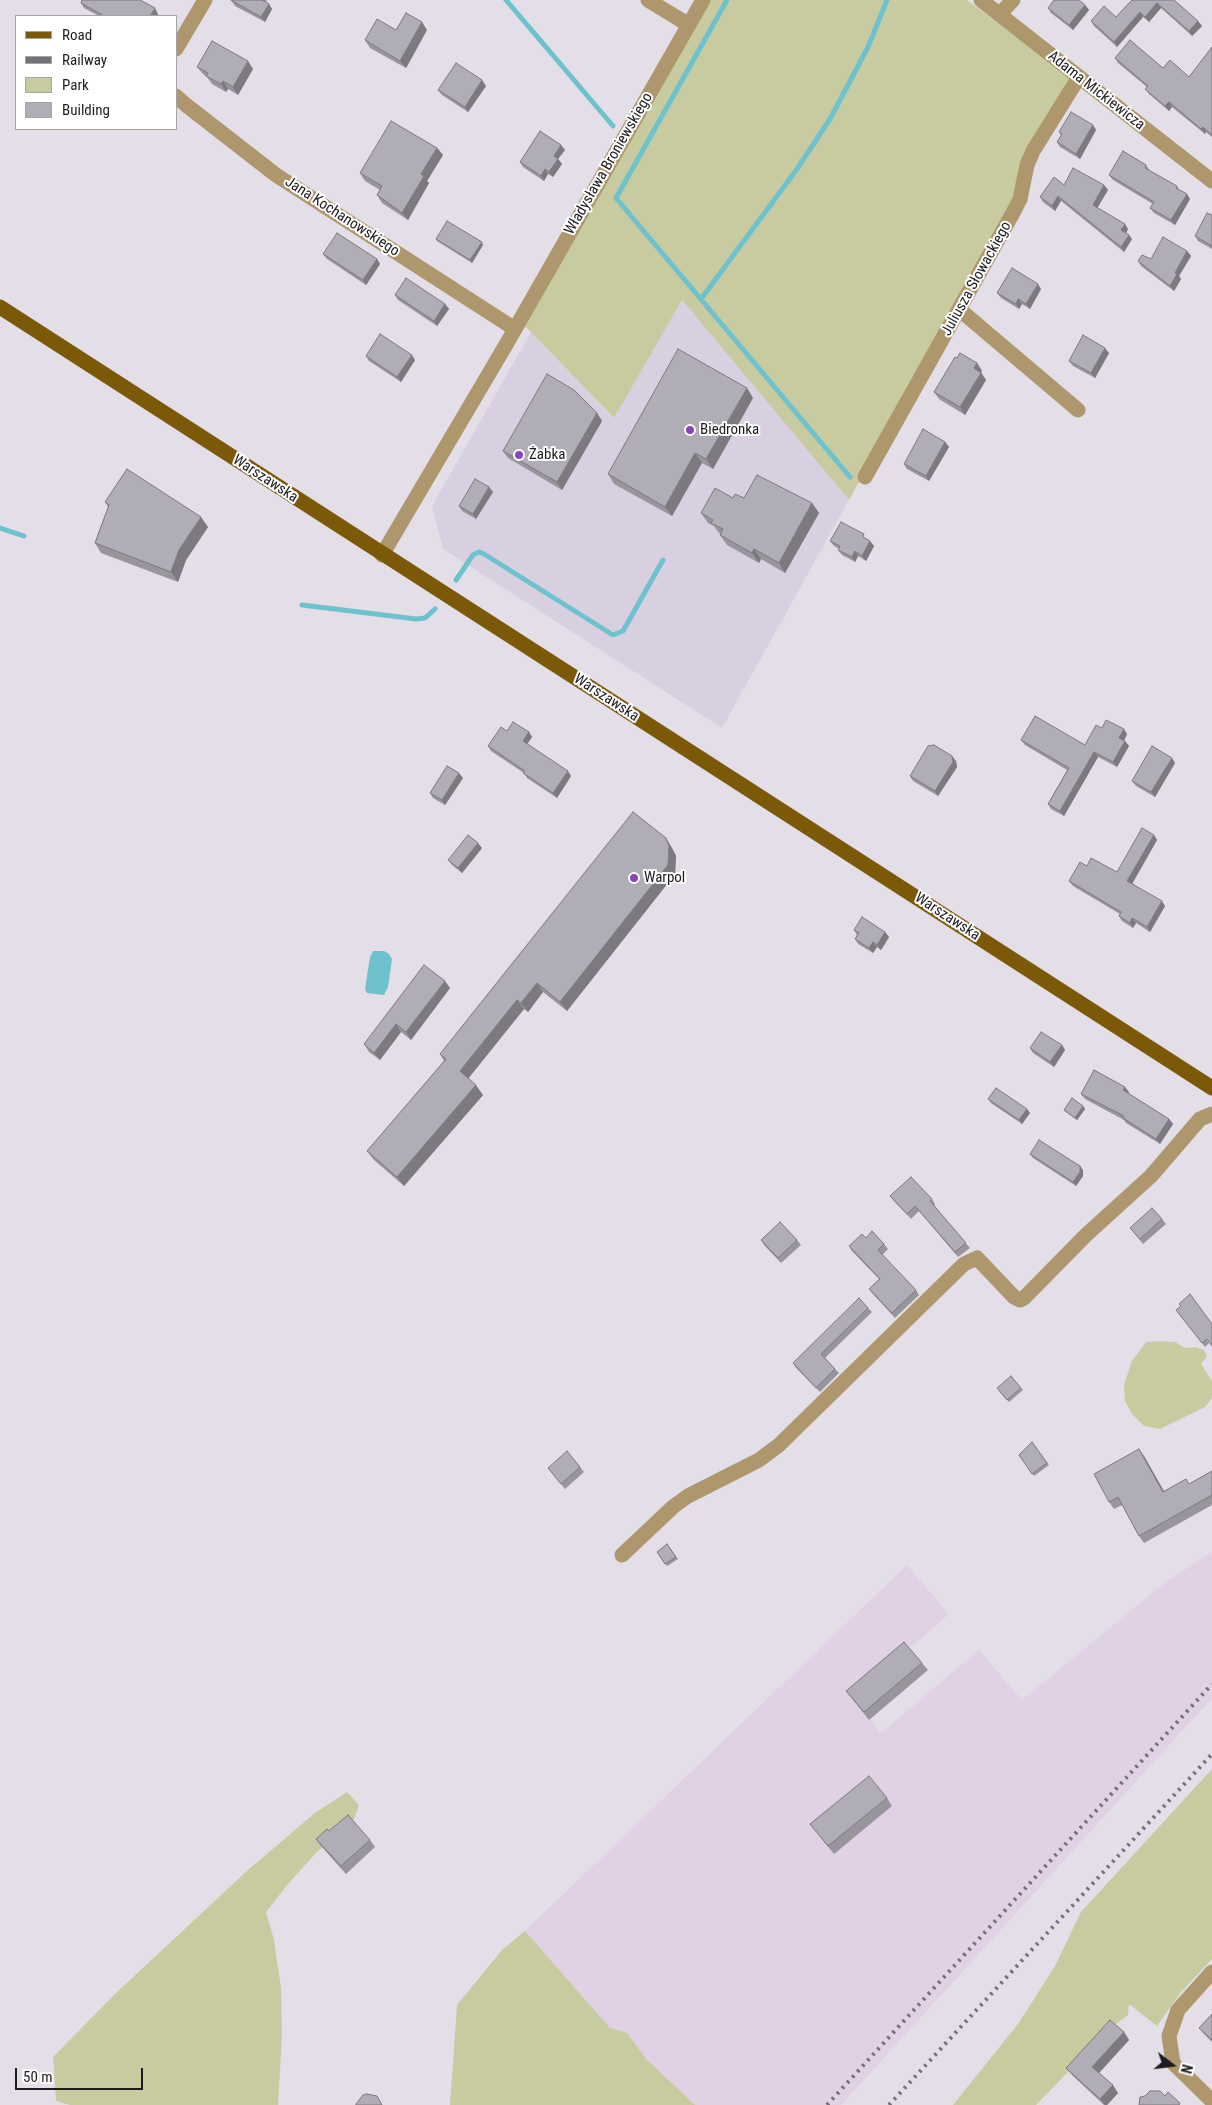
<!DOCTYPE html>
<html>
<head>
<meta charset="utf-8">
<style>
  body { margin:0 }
  #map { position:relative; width:1212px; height:2105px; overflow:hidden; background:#e3dee8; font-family:"Roboto Condensed",sans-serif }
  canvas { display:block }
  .legend { position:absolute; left:15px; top:15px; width:162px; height:115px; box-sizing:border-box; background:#fff; border:1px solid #a5a4a5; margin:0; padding:6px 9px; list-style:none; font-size:15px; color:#1d1b1e }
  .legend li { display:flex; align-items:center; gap:10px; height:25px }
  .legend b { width:25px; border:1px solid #a5a4a5 }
  .north { position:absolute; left:1147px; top:2040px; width:50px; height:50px; -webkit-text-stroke:4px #fff; paint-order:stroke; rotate:105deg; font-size:14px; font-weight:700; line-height:20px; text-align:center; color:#1d1b1e }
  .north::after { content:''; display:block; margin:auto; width:18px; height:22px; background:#1d1b1e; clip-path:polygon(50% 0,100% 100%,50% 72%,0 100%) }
  .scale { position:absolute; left:15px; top:2068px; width:128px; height:22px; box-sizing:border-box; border:2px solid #1d1b1e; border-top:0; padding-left:6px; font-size:15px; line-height:18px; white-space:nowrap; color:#1d1b1e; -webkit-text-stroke:4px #fff; paint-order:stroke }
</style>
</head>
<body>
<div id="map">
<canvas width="1212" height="2105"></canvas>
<ul class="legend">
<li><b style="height:6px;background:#7c5908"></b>Road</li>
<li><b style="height:6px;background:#737076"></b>Railway</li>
<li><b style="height:14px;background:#c7cb9f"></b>Park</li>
<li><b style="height:14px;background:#b1adb6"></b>Building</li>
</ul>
<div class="north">N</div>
<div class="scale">50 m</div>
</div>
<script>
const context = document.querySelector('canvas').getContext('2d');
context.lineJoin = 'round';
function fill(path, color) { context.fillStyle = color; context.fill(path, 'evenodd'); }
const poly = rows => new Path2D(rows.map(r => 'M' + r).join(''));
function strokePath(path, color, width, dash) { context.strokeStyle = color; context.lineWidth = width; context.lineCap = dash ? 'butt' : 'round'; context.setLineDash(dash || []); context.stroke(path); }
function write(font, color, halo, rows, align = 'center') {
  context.font = font + ' "Roboto Condensed",sans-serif'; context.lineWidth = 4; context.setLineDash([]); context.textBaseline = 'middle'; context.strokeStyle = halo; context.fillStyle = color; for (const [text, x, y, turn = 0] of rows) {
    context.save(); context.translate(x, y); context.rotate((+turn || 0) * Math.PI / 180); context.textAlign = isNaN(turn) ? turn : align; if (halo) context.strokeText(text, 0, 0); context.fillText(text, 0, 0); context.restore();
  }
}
const built = poly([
  [682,300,849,500,722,728,443,549,432,506,531,332,613,418]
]);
const industrial = poly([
  [1212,1552,1212,1698,841,2105,677,2105,525,1931,907,1565,949,1614,852,1698,881,1733,979,1650,1022,1700,1166,1582]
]);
const green = poly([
  [710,0,967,0,1071,78,1025,158,1008,212,849,500,682,300,614,418,523,324],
  [1159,1341,1175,1342,1185,1348,1195,1347,1204,1350,1207,1356,1201,1364,1212,1381,1212,1398,1205,1407,1160,1429,1144,1426,1132,1414,1125,1401,1124,1385,1132,1361,1146,1342],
  [1212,1769,1212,1959,1181,1992,1157,2026,1129,2004,1128,2015,1111,2028,1036,2105,953,2105,1018,2024,1055,1966,1081,1912],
  [347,1792,359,1805,354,1819,316,1853,288,1884,266,1912,274,1940,281,1988,282,2035,278,2105,70,2105,56,2101,53,2057,115,1994,248,1870,315,1813],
  [525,1931,610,2028,627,2033,646,2059,695,2105,450,2105,457,2005,502,1950]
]);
const water = poly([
  [373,951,384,951,389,954,392,959,388,987,384,995,367,993,365,989,370,957]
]);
const stream = poly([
  [506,0,613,126],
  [727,0,616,198,850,477],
  [701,299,797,169,830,119,868,47,887,0],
  [0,528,24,536],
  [456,580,473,555,479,552,484,554,613,635,623,631,663,560],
  [302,605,416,619,425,618,435,609]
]);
const minor = poly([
  [648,0,689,25],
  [981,0,1212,181],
  [1000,14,1013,0],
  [176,49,205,0],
  [176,96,186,105,276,175,515,329],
  [960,310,1078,410],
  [865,477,1014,211,1020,199,1027,165,1033,151,1079,77],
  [382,555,507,343,703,0],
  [622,1555,674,1506,688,1496,759,1460,779,1445,964,1264,977,1258,1014,1297,1020,1300,1024,1298,1086,1235,1151,1176,1200,1119,1212,1114],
  [1212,1972,1178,2010,1169,2036,1173,2063,1212,2101]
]);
const major = poly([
  [0,307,1212,1088]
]);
const rail = poly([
  [827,2105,1212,1684],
  [889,2105,1212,1754]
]);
const wall = poly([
  [231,0,267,0,266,2,269,4,272,9,265,22,235,6],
  [1132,0,1174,0,1202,26,1192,36,1161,8,1149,22,1143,17,1117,47,1094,26,1091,21,1116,17],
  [81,3,158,14,157,16,99,16,84,8],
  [1085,5,1089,10,1073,30,1051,13,1048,8],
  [396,30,427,30,406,68,370,48,365,40],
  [1212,47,1212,137,1206,132,1205,134,1172,107,1169,111,1149,94,1145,89,1147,87,1118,63,1115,58,1163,68,1189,77],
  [197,67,253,69,238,95,228,89,226,92,212,84,207,77,203,74],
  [486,86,468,112,442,95,438,90],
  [1093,125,1096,130,1080,159,1060,147,1057,142,1061,135,1059,132],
  [437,148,443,155,427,181,429,183,408,220,382,203,377,195,380,190,365,181,360,173],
  [565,150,558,159,562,164,553,177,548,174,544,181,523,167,520,162],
  [1146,165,1150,171,1177,186,1180,191,1190,199,1175,225,1154,213,1150,208,1153,204,1113,180,1109,175],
  [1064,185,1104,185,1108,190,1097,208,1125,224,1128,229,1126,233,1132,239,1124,252,1061,201,1055,211,1043,202,1040,197],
  [1212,215,1212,249,1198,241,1195,236],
  [436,239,483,245,472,263,437,241],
  [1187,251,1191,256,1179,276,1181,279,1174,291,1141,266,1138,261,1151,259],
  [323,254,377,259,380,264,366,285,327,259],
  [1041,289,1030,309,1022,304,1019,309,1001,298,997,293],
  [395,295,445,304,449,309,437,326,398,300],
  [1109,353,1095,378,1073,366,1069,361],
  [366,356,415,360,401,382,369,361],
  [957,358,977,363,982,371,981,372,986,380,965,415,939,399,934,392],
  [753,398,713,469,702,463,672,516,614,484,608,474],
  [597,413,602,421,562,490,508,458,503,451],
  [945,442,949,447,929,481,907,469,904,464],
  [493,492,476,519,462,511,459,506],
  [733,498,744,498,812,503,819,513,785,573,761,559,759,563,727,545,720,535,721,534,718,532,714,526,708,523,701,513],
  [105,502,208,527,186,560,178,582,101,553,95,543,108,507],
  [867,539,874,546,866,561,858,556,855,562,842,555,838,550,839,549,834,546,830,541],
  [1102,728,1127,734,1124,740,1129,746,1117,767,1098,757,1064,816,1051,809,1048,804,1067,770,1025,745,1021,740,1085,745],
  [507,731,529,732,532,737,527,744,571,776,557,798,527,778,524,773,491,751,488,746],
  [956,761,957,767,938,796,913,781,910,776],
  [1175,763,1155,797,1136,786,1132,781],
  [463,778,445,805,433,798,430,793],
  [1154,835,1157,840,1132,883,1165,906,1150,932,1136,923,1133,928,1122,921,1119,916,1120,914,1073,886,1069,881,1087,866,1117,872],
  [482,848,462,873,452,865,448,860],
  [672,848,676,856,675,874,567,1011,543,992,528,1012,524,1009,468,1079,483,1095,404,1186,374,1160,367,1151,444,1061,440,1054],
  [854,930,885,932,889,937,881,950,877,947,873,953,858,944,855,939,857,935],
  [450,988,411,1040,401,1032,380,1060,369,1052,364,1044],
  [1062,1045,1065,1050,1054,1067,1033,1053,1030,1048],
  [1129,1092,1128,1093,1169,1119,1173,1124,1160,1144,1126,1123,1124,1120,1085,1099,1081,1094],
  [988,1099,1030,1113,1022,1124,991,1103],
  [1083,1106,1085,1109,1077,1120,1066,1112,1064,1110],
  [1030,1154,1083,1170,1083,1176,1076,1186,1033,1158],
  [890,1196,932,1199,935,1204,934,1206,970,1248,958,1257,919,1211,911,1219,894,1201],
  [1162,1219,1166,1224,1143,1244,1130,1228],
  [866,1238,884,1244,888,1249,882,1255,916,1290,919,1295,895,1318,873,1294,869,1289,879,1279,852,1251,849,1246],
  [761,1240,797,1240,801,1245,781,1263,764,1245],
  [1181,1306,1209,1343,1205,1347,1176,1310],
  [868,1308,872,1312,825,1358,835,1369,839,1373,820,1392,796,1368,793,1363],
  [1021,1388,1023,1390,1009,1402,999,1391],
  [1032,1442,1049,1465,1034,1476,1019,1455],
  [1144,1456,1164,1491,1186,1479,1189,1484,1212,1471,1212,1505,1144,1543,1139,1536,1122,1505,1114,1509,1109,1502],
  [580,1467,584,1472,565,1489,548,1468],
  [667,1544,678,1559,667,1566,657,1552],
  [922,1663,928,1670,869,1720,846,1691],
  [887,1798,892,1806,834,1854,810,1824],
  [329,1831,370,1840,375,1847,346,1874,321,1846,316,1839],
  [1212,2014,1212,2042,1203,2033,1199,2028],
  [1124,2032,1129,2040,1099,2073,1118,2093,1107,2105,1104,2105,1072,2075,1066,2068]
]);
const shadedWall = poly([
  [1157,3,1161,8,1149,22,1145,17],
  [269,4,272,9,265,22,261,17],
  [1085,5,1089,10,1073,30,1069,25],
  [155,8,158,14,157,16,150,16],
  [1140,12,1143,17,1117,47,1114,42],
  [1198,21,1202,26,1192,36,1189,31],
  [422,22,427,30,406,68,400,61],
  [248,61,253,69,238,95,233,87],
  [482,80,486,86,468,112,465,107],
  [223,81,228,89,226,92,221,84],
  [1169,102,1172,107,1169,111,1165,106],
  [1093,125,1096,130,1080,159,1076,154],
  [1203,127,1206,132,1205,134,1201,129],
  [561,145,565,150,558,159,562,164,553,177,549,172,554,156],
  [437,148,443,155,427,181,429,183,408,220,402,213,421,174],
  [545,169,548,174,544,181,541,176],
  [1104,185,1108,190,1096,210,1093,205],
  [1187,194,1190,199,1175,225,1171,220],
  [1058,196,1061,201,1055,211,1052,206],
  [1125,224,1128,229,1125,235,1121,230],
  [1129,235,1132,239,1124,252,1121,247],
  [482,242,483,245,472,263,470,260],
  [1187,251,1191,256,1179,276,1181,279,1174,291,1170,286,1175,273],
  [377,259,380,264,366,285,363,280],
  [1038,284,1041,289,1030,309,1026,304],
  [1018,299,1022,304,1019,309,1016,304],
  [445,304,449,309,437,326,434,321],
  [1105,348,1109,353,1095,378,1091,373],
  [412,355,415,360,401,382,397,377],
  [977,363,982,371,979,376,974,368],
  [981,373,986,380,965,415,960,407],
  [747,388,753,398,713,469,706,459],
  [597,413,602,421,562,490,557,482],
  [945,442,949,447,929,481,926,476],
  [695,453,702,463,672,516,665,507],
  [489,487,493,492,476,519,473,514],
  [812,503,819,513,785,573,779,563],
  [201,517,208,527,186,560,178,582,171,572,179,550],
  [870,541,874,546,866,561,862,556],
  [754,549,761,559,759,563,752,553],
  [855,551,858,556,855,562,852,557],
  [1124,729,1127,734,1123,743,1119,738],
  [529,732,532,737,526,746,523,741],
  [1125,741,1129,746,1117,767,1113,762],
  [1094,752,1098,757,1064,816,1060,811],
  [952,756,956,761,957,767,938,796,935,791],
  [1172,758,1175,763,1155,797,1151,792],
  [568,771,571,776,557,798,553,793],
  [459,773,463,778,445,805,442,800],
  [1154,835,1157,840,1131,886,1127,881],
  [666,838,672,848,676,856,675,874,567,1011,560,1002],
  [478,843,482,848,462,873,458,868],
  [1162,901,1165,906,1150,932,1147,927],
  [1132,918,1136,923,1133,928,1130,923],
  [885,932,889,937,881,950,877,945],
  [873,942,877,947,873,953,869,948],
  [445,981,450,988,411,1040,406,1032],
  [537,983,543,992,528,1012,521,1003],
  [517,1000,524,1009,466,1081,460,1071],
  [396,1024,401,1032,380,1060,374,1053],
  [1062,1045,1065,1050,1054,1067,1050,1062],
  [476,1085,483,1095,404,1186,397,1177],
  [1125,1087,1129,1092,1127,1095,1123,1090],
  [1083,1106,1085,1109,1077,1120,1075,1118],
  [1027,1109,1030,1113,1022,1124,1019,1120],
  [1169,1119,1173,1124,1160,1144,1156,1139],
  [1080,1166,1083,1170,1083,1176,1076,1186,1073,1182],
  [1139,1449,1144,1456,1168,1499,1163,1492],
  [1124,2032,1129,2040,1098,2074,1092,2067],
  [1113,2085,1118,2093,1107,2105,1105,2105,1100,2099]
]);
const building = poly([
  [82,0,140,0,155,8,150,16,104,16,81,3,82,0],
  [231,0,262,0,269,4,261,17,231,0],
  [1054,0,1079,0,1085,5,1069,25,1048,8,1054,0],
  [1132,0,1174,0,1198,21,1189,31,1157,3,1145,17,1140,12,1114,42,1091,21,1104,6,1116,17,1132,0],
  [406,13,422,22,400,61,365,40,377,19,396,30,406,13],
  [1130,40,1163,68,1170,60,1189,77,1212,47,1212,135,1203,127,1201,129,1169,102,1165,106,1145,89,1148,86,1115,58,1130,40],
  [212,41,248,61,233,87,223,81,221,84,206,76,208,73,197,67,212,41],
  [456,63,482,80,465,107,438,90,456,63],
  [1071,112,1093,125,1076,154,1057,142,1062,134,1059,132,1071,112],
  [391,121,437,148,421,174,424,176,402,213,377,195,382,186,360,173,391,121],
  [540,131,561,145,554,156,558,159,549,172,545,169,541,176,520,162,540,131],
  [1123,151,1146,165,1145,168,1177,186,1176,188,1187,194,1171,220,1150,208,1154,202,1109,175,1123,151],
  [1073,168,1104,185,1093,205,1125,224,1121,230,1129,235,1121,247,1058,196,1052,206,1040,197,1054,177,1064,185,1073,168],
  [1207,213,1212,215,1212,246,1195,236,1207,213],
  [447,221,482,242,470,260,436,239,447,221],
  [337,233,377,259,363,280,323,254,337,233],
  [1163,237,1187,251,1175,273,1177,274,1170,286,1138,261,1142,255,1151,259,1163,237],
  [1012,268,1038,284,1026,304,1018,299,1016,304,997,293,1012,268],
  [406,278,445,304,434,321,395,295,406,278],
  [380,334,412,355,397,377,366,356,380,334],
  [1083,335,1105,348,1091,373,1069,361,1083,335],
  [678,349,747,388,706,459,695,453,665,507,608,474,678,349],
  [960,353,977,363,974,368,981,373,960,407,934,392,955,357,957,358,960,353],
  [547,374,574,390,597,413,557,482,503,451,547,374],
  [923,429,945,442,926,476,904,464,923,429],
  [127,469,201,517,179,550,171,572,95,543,109,505,105,502,127,469],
  [757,475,812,503,779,563,754,549,752,553,720,535,723,529,711,523,713,520,701,513,715,488,733,498,735,494,744,498,757,475],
  [475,479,489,487,473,514,459,506,475,479],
  [841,522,864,534,863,537,870,541,862,556,855,551,852,557,838,550,840,546,830,541,841,522],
  [1035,716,1085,745,1096,725,1102,728,1106,720,1124,729,1119,738,1125,741,1113,762,1094,752,1060,811,1048,804,1069,768,1021,740,1035,716],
  [513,722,529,732,523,741,568,771,553,793,523,773,525,771,488,746,501,727,507,731,513,722],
  [934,745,952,756,953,762,935,791,910,776,928,746,934,745],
  [1152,746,1172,758,1151,792,1132,781,1152,746],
  [447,766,459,773,442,800,430,793,447,766],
  [633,812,666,838,669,846,668,865,560,1002,537,983,521,1003,517,1000,460,1071,476,1085,397,1177,367,1151,446,1059,440,1054,633,812],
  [1142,828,1154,835,1127,881,1162,901,1147,927,1132,918,1130,923,1119,916,1121,912,1069,881,1080,862,1087,866,1091,858,1117,872,1142,828],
  [468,835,478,843,458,868,448,860,468,835],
  [862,917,885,932,877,945,873,942,869,948,855,939,859,933,854,930,862,917],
  [424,965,445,981,406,1032,396,1024,374,1053,364,1044,424,965],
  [1041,1032,1062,1045,1050,1062,1030,1048,1041,1032],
  [1094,1070,1125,1087,1123,1090,1169,1119,1156,1139,1123,1118,1124,1116,1081,1094,1094,1070],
  [996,1088,1027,1109,1019,1120,988,1099,996,1088],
  [1072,1098,1083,1106,1075,1118,1064,1110,1072,1098],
  [1039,1140,1080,1166,1080,1172,1073,1182,1030,1154,1039,1140],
  [911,1177,932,1199,930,1201,966,1243,955,1252,915,1206,907,1214,890,1196,911,1177],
  [1152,1208,1162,1219,1140,1239,1130,1228,1152,1208],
  [780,1222,797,1240,778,1258,761,1240,780,1222],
  [872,1231,884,1244,878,1250,916,1290,892,1313,869,1289,880,1279,849,1246,862,1234,866,1238,872,1231],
  [1190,1294,1212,1324,1212,1346,1207,1339,1202,1343,1176,1310,1181,1306,1179,1304,1190,1294],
  [859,1298,868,1308,821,1354,835,1369,816,1388,793,1363,859,1298],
  [1011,1376,1021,1388,1007,1400,997,1388,1011,1376],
  [1032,1442,1047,1463,1032,1474,1019,1455,1032,1442],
  [1139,1449,1163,1492,1186,1479,1189,1484,1212,1471,1212,1495,1139,1536,1118,1497,1109,1502,1094,1474,1139,1449],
  [567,1451,580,1467,561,1484,548,1468,567,1451],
  [667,1544,676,1557,665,1564,657,1552,667,1544],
  [904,1642,922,1663,864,1712,846,1691,904,1642],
  [869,1776,887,1798,828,1846,810,1824,869,1776],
  [348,1815,370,1840,341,1866,316,1839,327,1829,329,1831,348,1815],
  [1212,2014,1212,2040,1199,2028,1212,2014],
  [1110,2020,1124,2032,1092,2067,1113,2085,1100,2099,1066,2068,1110,2020],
  [1150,2091,1160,2091,1165,2096,1168,2092,1180,2103,1179,2105,1139,2105,1140,2097,1145,2096,1150,2091],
  [367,2094,377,2096,382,2105,356,2105,356,2104,363,2095,367,2094]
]);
const markers = [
  [690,430,5,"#8846ba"],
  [519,455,5,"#8846ba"],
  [634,878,5,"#8846ba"]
];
const streetNames = [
  ["Adama Mickiewicza",1096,91,38],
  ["Władysława Broniewskiego",609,164,-60],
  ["Jana Kochanowskiego",342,217,33],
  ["Juliusza Słowackiego",977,279,-61],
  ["Warszawska",265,479,33],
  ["Warszawska",606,698,33],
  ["Warszawska",947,917,33]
];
const poiNames = [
  ["Biedronka",700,430],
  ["Żabka",529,455],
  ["Warpol",644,878]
];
fill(built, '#d8d0e1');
fill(industrial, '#e0d1e4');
fill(green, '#c7cb9f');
fill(water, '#6dc2ce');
strokePath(stream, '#6dc2ce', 5);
strokePath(minor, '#ae976c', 15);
strokePath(major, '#7c5908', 15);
strokePath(rail, '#737076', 4, [2.5, 5]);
fill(wall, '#98959d');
fill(shadedWall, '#7c797f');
fill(building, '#b1adb6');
strokePath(building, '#7c797f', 1);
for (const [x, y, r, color] of markers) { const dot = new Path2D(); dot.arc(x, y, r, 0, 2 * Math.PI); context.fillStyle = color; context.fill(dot); strokePath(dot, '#fff', 2); }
write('15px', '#1d1b1e', '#fff', streetNames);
write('15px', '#1d1b1e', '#fff', poiNames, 'left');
</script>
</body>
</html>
